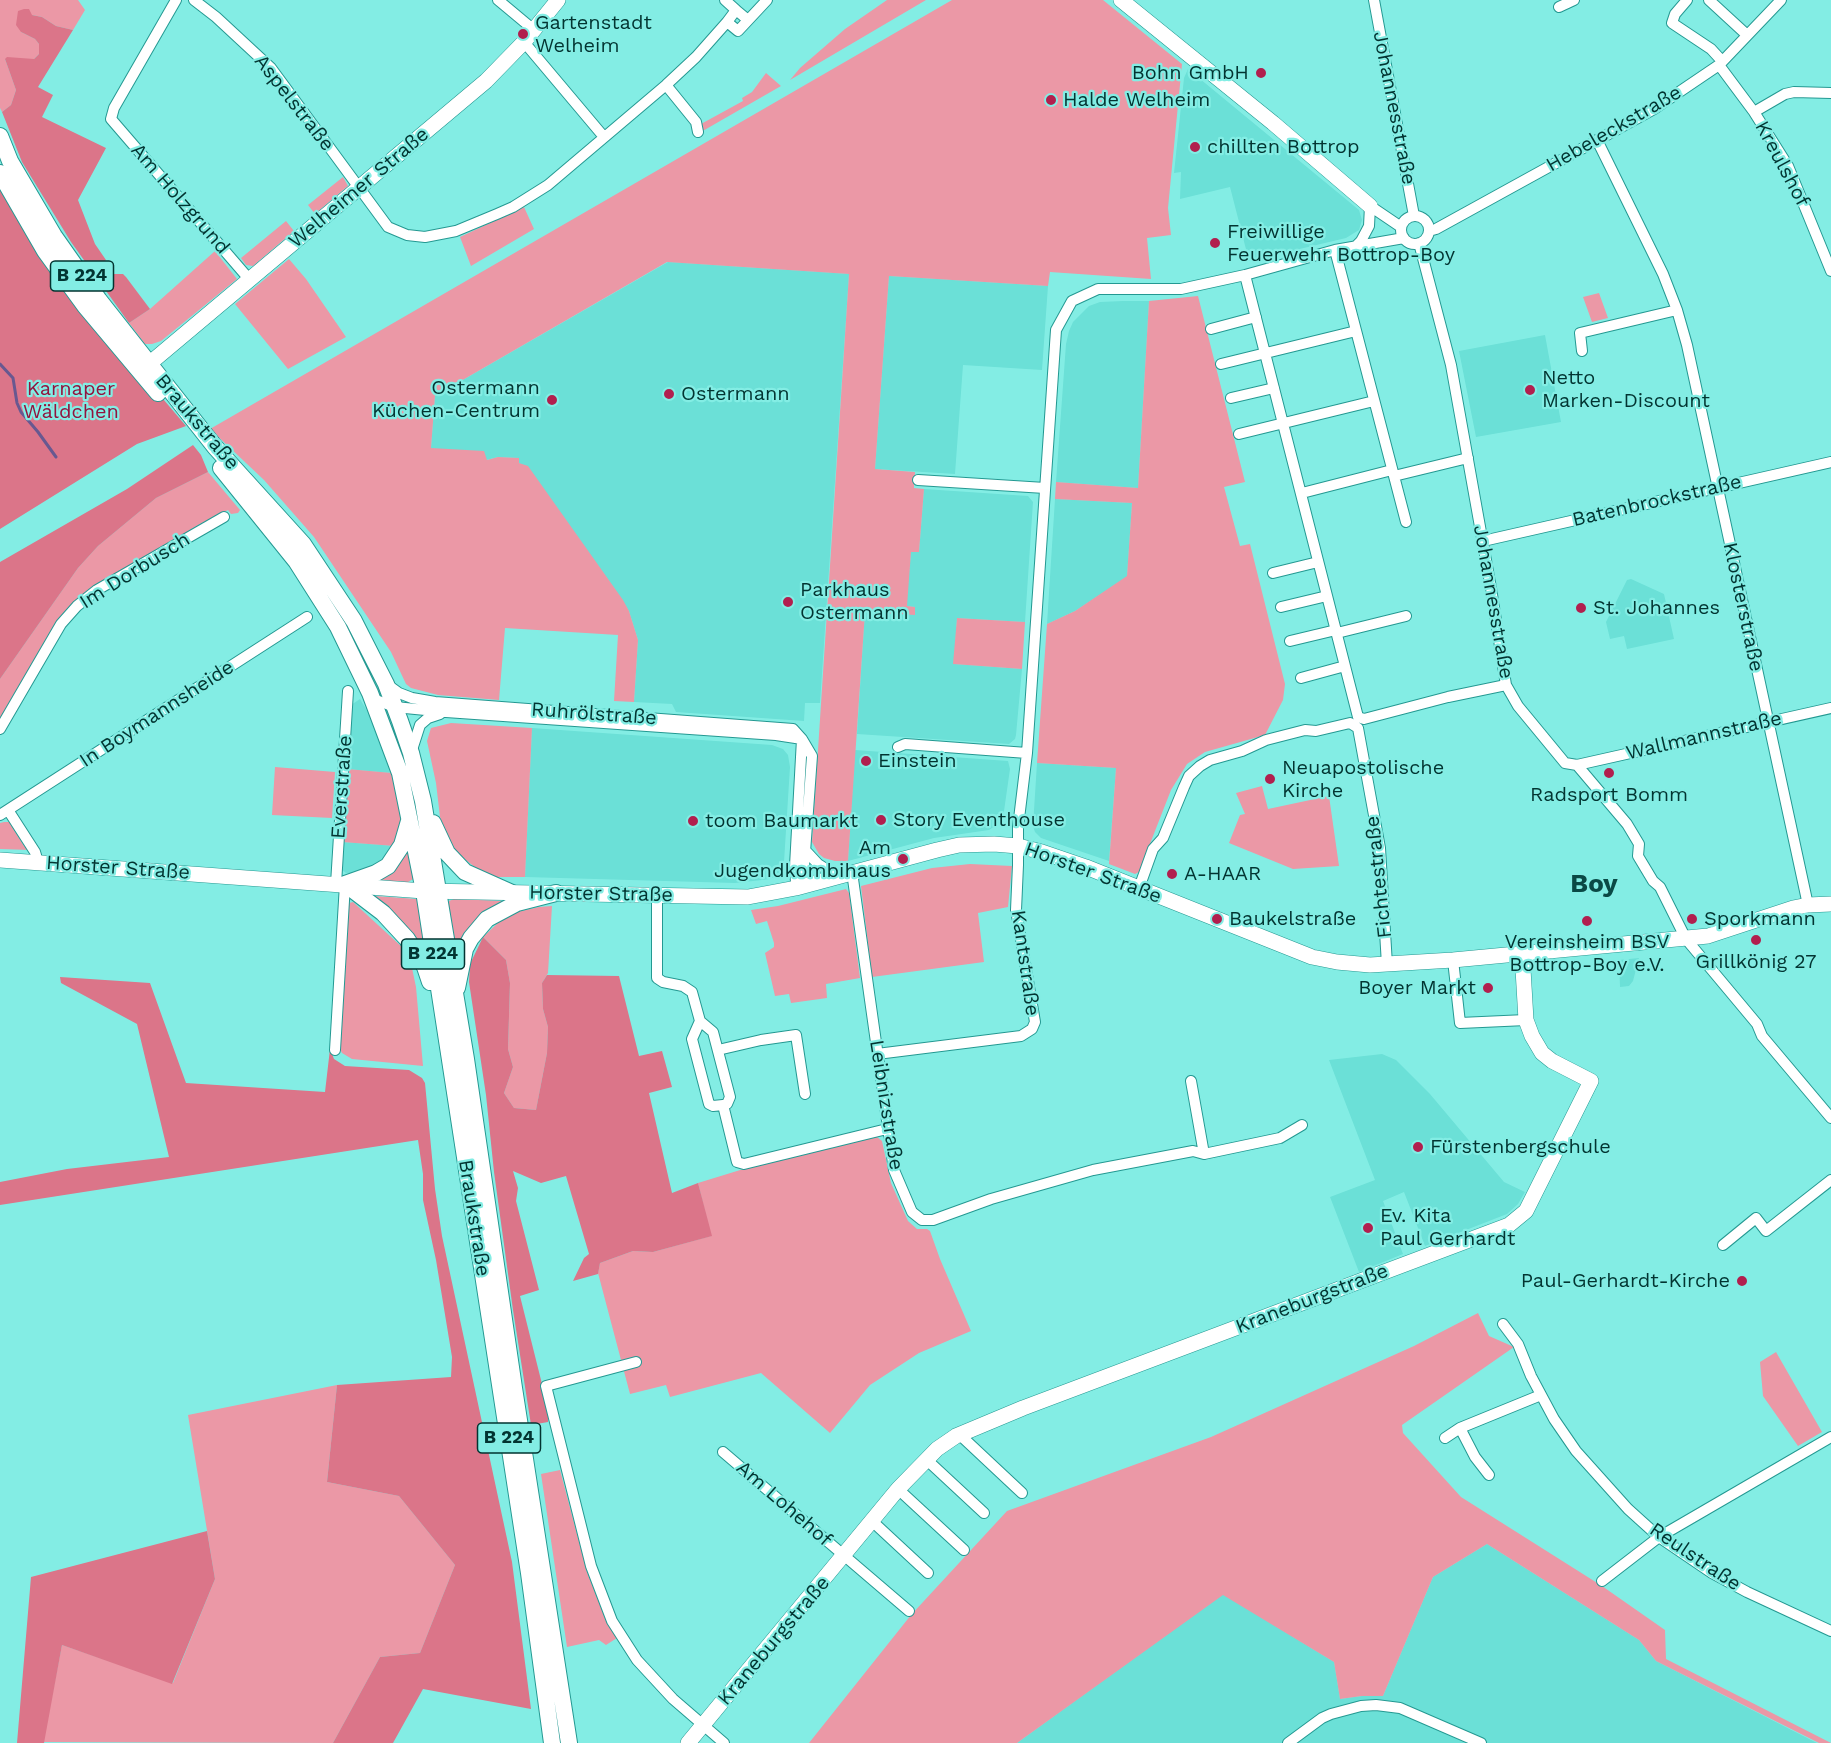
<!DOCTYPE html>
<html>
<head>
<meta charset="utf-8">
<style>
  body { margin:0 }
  canvas { display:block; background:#83ede4 }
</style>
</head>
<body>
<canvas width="1831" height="1743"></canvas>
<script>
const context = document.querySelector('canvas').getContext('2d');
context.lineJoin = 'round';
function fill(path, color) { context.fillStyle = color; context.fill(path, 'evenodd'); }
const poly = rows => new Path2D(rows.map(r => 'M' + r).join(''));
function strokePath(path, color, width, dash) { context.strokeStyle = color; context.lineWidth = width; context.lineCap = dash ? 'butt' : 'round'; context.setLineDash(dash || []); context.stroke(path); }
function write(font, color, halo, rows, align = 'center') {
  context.font = font + ' "Work Sans",sans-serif'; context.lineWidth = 4.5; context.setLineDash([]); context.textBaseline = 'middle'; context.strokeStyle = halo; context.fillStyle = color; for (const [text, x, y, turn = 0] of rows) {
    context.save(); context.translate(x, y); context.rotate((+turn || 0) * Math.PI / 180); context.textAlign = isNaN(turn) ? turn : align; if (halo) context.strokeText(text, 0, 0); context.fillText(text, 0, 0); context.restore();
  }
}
const built = poly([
  [1188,69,1359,210,1362,220,1359,230,1346,238,1249,261,1230,187,1180,199,1181,172,1174,173,1184,78],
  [668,262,849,274,820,703,805,703,804,721,676,712,672,704,634,702,638,640,629,611,609,581,519,463,519,458,498,457,486,460,431,448,435,396],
  [889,276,1048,286,1042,370,963,365,955,474,875,469],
  [1123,301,1149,301,1138,488,1056,482,1066,344,1069,331,1073,322,1089,306,1100,302],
  [1545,335,1561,422,1476,437,1459,351],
  [924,489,1028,496,1033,502,1025,622,957,618,954,664,1022,669,1016,735,1015,739,1009,744,857,734,865,611,915,607,906,606,911,552,919,552],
  [1055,499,1132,503,1127,577,1075,611,1047,624],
  [1631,579,1664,594,1674,639,1627,649,1624,636,1610,639,1606,622,1627,580],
  [360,699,372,719,392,773,347,769,351,705],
  [532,728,772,745,783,749,788,755,790,767,784,862,781,871,771,879,735,883,525,877],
  [855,750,1008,761,1010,769,1003,818,998,824,989,830,934,838,848,861],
  [1037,763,1116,768,1109,861,1041,838,1035,832,1033,826],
  [342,842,395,846,386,862,361,873,346,873,341,869],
  [1639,958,1633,981,1629,986,1620,987,1619,960],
  [1382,1054,1396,1060,1430,1094,1504,1182,1525,1192,1518,1204,1507,1214,1425,1246,1404,1192,1383,1201,1403,1254,1359,1272,1330,1197,1375,1180,1329,1060],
  [1487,1544,1639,1640,1656,1661,1817,1743,1017,1743,1223,1594,1334,1662,1340,1699,1362,1696,1383,1696,1433,1577]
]);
const green = poly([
  [0,0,78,0,85,10,73,30,56,26,42,17,32,15,21,32,35,39,39,44,39,54,34,59,5,59,16,90,11,105,2,112,0,108],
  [887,0,926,0,790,80,800,68,845,29],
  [952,0,1103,0,1182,64,1168,208,1171,235,1147,238,1151,279,1050,272,1048,286,889,276,875,469,915,472,914,488,924,489,919,552,911,552,907,606,915,607,915,615,865,612,848,861,835,861,824,858,819,854,812,842,849,274,667,262,435,396,431,448,484,451,487,460,498,457,519,458,519,463,528,466,623,600,629,611,638,640,634,702,614,701,618,635,505,628,499,700,438,695,411,688,406,684,391,652,314,537,264,480,210,429],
  [766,73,781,86,701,132,701,124,743,101,742,98,752,92],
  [343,177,348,186,315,214,308,205],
  [524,207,534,229,471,266,460,237],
  [286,221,294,231,253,266,246,265,241,258],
  [215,251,237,279,161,341,152,344,145,344,129,323,150,309],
  [289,259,306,279,346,337,288,369,235,304],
  [1599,293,1608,318,1592,322,1583,297],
  [1198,296,1245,482,1224,487,1240,546,1250,544,1285,684,1283,700,1265,735,1205,752,1187,764,1171,790,1139,872,1135,874,1109,864,1116,768,1037,763,1047,624,1075,611,1127,576,1132,503,1055,499,1056,482,1138,488,1149,301],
  [208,472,240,510,238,513,231,514,228,510,200,524,91,589,0,720,0,679,78,568,98,546,156,498],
  [957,618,1025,622,1022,669,953,664],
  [451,723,532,728,525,877,496,877,480,871,458,854,448,840,440,817,436,783,427,741,431,728],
  [275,767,335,772,332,818,272,815],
  [347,769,392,773,402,825,395,846,342,842],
  [1262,786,1268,809,1329,796,1339,866,1293,869,1229,843,1240,815,1245,814,1236,793],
  [4,822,9,822,24,846,29,846,30,850,0,849,0,823],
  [408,845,415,878,408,882,377,880],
  [970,864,1012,866,1008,907,978,913,984,962,872,977,861,886,932,868],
  [846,889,849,893,851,908,860,978,826,984,827,998,791,1003,789,994,775,996,765,953,774,947,774,943,767,921,756,924,751,910,778,906],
  [375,896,417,899,420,902,428,959,374,898],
  [454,899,503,901,505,903,457,958,448,904,449,901],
  [353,902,402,947,412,968,416,987,423,1066,352,1059,342,1053,340,1049,349,903],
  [552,906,548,973,542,983,543,1009,548,1027,547,1053,536,1110,514,1108,504,1093,513,1067,508,1049,510,983,506,960,483,937,501,920,517,912,539,907],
  [877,1137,882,1141,891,1183,908,1221,917,1229,927,1229,930,1231,940,1259,971,1331,919,1353,870,1385,830,1433,761,1373,670,1397,666,1385,630,1394,598,1273,600,1263,633,1251,653,1252,711,1236,698,1183,776,1159],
  [1478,1313,1489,1336,1514,1347,1402,1425,1403,1433,1461,1497,1602,1586,1665,1630,1666,1659,1831,1743,1819,1743,1656,1661,1639,1640,1487,1544,1433,1577,1383,1696,1362,1696,1340,1699,1334,1662,1223,1595,1017,1743,809,1743,911,1615,1007,1511,1211,1437,1414,1346],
  [1776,1352,1822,1432,1798,1446,1763,1396,1760,1362],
  [337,1385,327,1482,399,1496,455,1565,420,1653,380,1657,333,1743,43,1742,62,1645,173,1683,215,1579,188,1415],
  [560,1470,587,1572,601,1608,617,1638,606,1645,599,1640,567,1647,541,1474]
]);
const forest = poly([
  [24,9,29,9,32,15,42,17,56,26,73,30,38,87,53,95,42,117,106,148,78,200,95,244,106,260,102,264,112,274,123,274,126,277,150,309,129,323,71,242,22,162,2,112,11,105,16,90,5,59,7,57,34,59,39,54,39,44,35,39,21,32,16,25,18,11],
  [0,174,85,307,186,426,137,444,0,529],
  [193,445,201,455,208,472,156,498,98,546,78,568,0,679,0,562,127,489],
  [483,937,506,960,510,983,508,1049,513,1067,504,1093,514,1108,536,1110,547,1053,548,1027,543,1009,542,983,547,975,619,976,639,1056,662,1051,672,1087,649,1093,672,1193,698,1183,712,1236,653,1252,633,1251,600,1263,598,1274,573,1281,584,1258,589,1254,566,1176,541,1183,513,1171,518,1188,516,1201,539,1290,520,1296,548,1408,548,1422,531,1425,513,1310,494,1172,486,1095,469,982,470,964],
  [60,977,150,983,186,1083,325,1092,330,1049,334,1059,345,1066,409,1070,422,1078,425,1083,435,1189,442,1236,512,1562,531,1709,423,1689,393,1743,333,1743,380,1657,420,1653,455,1565,399,1496,327,1482,337,1385,451,1377,452,1357,436,1260,423,1200,423,1174,418,1140,0,1205,0,1182,67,1169,169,1157,137,1024,61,983],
  [207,1531,215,1579,172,1684,62,1645,44,1743,17,1743,31,1577]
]);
const stream = poly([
  [0,364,13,378,17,403,21,412,38,432,56,457]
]);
const street = poly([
  [176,0,114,108,111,119,249,279],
  [194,0,216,17,271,68,388,227,407,235,425,237,456,231,497,214,513,207,548,185,666,85,696,57,727,22,738,31,767,0],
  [498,0,534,30],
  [725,0,736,10],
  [1374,0,1414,216],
  [1687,0,1675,14,1672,23,1711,49,1722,61],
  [1709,0,1747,35],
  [1559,7,1574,0],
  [727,22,736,10,748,20],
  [524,42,604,137],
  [1719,65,1754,112,1788,166,1831,271],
  [666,85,696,122,698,132],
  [1754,112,1785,94,1794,92,1831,93],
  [1597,140,1663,274,1677,310,1687,345,1808,905],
  [1370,206,1401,227],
  '1401 230a14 14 0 1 1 28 0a14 14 0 1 1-28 0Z',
  [1429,231,1436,229,1654,109,1719,65,1781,0],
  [1419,243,1451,365,1491,588,1506,685,1518,706,1565,763,1577,765,1831,708],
  [1354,248,1361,241,1369,226,1370,206],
  [1335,250,1406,522],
  [1245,275,1358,717,1364,719,1448,697,1506,685],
  [1211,329,1256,317],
  [1582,351,1580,333,1677,310],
  [1221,364,1356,331],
  [1231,398,1274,388],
  [1239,434,1374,401],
  [1394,476,1468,458],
  [918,480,1045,488],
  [1302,493,1392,470],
  [1483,541,1831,462],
  [1273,573,1318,562],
  [1281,607,1327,596],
  [1337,633,1406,616],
  [1290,641,1336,630],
  [1301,678,1345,666],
  [388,685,399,693,412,698,435,702,793,729,802,739,812,756,804,866,796,888],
  [373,699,395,707,446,712,776,735,802,739],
  [0,729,61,624,77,606,97,590,224,517],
  [898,747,905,744,1027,753],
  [411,753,420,725,428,718,440,714],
  [1577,765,1627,824,1639,844,1638,856,1653,881,1660,887,1686,939,1757,1024,1762,1036,1831,1118],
  [8,810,35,852,38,862],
  [0,815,307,617],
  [805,850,818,864,837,876],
  [852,872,894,1170,912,1212,922,1220,933,1220,991,1199,1093,1170,1193,1151,1204,1154,1280,1138,1302,1125],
  [796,883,795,866,802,739],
  [336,884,348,691],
  [1139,888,1153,849,1163,838,1184,787,1189,776,1200,766,1210,760,1242,751,1266,740,1305,730,1316,731,1350,723,1358,728,1380,848,1387,965],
  [657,895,657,978,663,982,683,986,692,992,700,1021],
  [1453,960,1460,1023,1526,1020],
  [700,1021,713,1032,730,1097,727,1104,723,1105,713,1106,709,1104,692,1039,700,1021],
  [335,1050,345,884],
  [718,1050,761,1040,796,1035,805,1094],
  [877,1054,1021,1036,1032,1029,1035,1022,1016,910,1018,865,1018,827,1027,753,1056,330,1072,301,1098,289,1181,289,1245,275,1335,250,1404,238],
  [1191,1081,1204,1154],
  [723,1105,737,1162,744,1164,887,1129],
  [1723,1245,1756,1218,1766,1231,1831,1180],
  [1503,1324,1518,1344,1531,1376,1554,1419,1576,1451,1628,1509,1659,1537,1712,1573,1747,1592,1831,1631],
  [636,1362,546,1386,591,1566,612,1621,637,1660,673,1699,724,1743],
  [1460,1428,1475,1457,1489,1475],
  [959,1434,1022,1493],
  [1445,1438,1460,1428,1541,1395],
  [723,1452,909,1611],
  [927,1460,984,1513],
  [898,1489,964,1550],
  [872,1521,928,1573],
  [1602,1581,1659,1537,1831,1437],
  [1288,1743,1322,1718,1331,1714,1361,1706,1376,1705,1400,1708,1481,1743]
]);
const secondary = poly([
  [1121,0,1273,123,1370,206],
  [149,364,486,81,524,42,558,0],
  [0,860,424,891,748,897,796,888,937,850,959,845,994,844,1018,846,1042,852,1086,867,1312,957,1337,962,1370,965,1453,960,1708,936,1793,908,1808,905,1831,904],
  [688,1743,898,1489,937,1449,956,1436,1023,1408,1509,1225,1526,1211,1591,1081,1552,1061,1542,1053,1532,1036,1526,1020,1522,952]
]);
const primary = poly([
  [0,136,10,161,54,236,99,300,215,447,303,544,354,621,386,684,400,721,411,753,423,801,466,1059,514,1388,569,1743],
  [0,173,45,251,85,306,158,393],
  [221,468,296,561,338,627,370,693,400,773,424,891,529,1573,552,1743],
  [433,823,447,853,465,872,512,893],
  [345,884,383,913,407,939,425,967,430,982],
  [345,884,376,873,388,866,402,845,409,821],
  [457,988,465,949,471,938,487,919,517,903,556,893]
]);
const markers = [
  [523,34,6,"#b11f4e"],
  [1261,73,6,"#b11f4e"],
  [1051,100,6,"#b11f4e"],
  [1195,147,6,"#b11f4e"],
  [1215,243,6,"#b11f4e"],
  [1530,390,6,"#b11f4e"],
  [669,394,6,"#b11f4e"],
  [552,400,6,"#b11f4e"],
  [788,602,6,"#b11f4e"],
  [1581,608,6,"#b11f4e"],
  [866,761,6,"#b11f4e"],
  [1609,773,6,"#b11f4e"],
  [1270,779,6,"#b11f4e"],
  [881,820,6,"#b11f4e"],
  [693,821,6,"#b11f4e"],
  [903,859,6,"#b11f4e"],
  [1172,874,6,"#b11f4e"],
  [1217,919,6,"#b11f4e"],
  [1692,919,6,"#b11f4e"],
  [1587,921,6,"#b11f4e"],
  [1756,940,6,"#b11f4e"],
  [1488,988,6,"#b11f4e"],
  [1418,1147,6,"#b11f4e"],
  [1368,1228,6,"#b11f4e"],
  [1742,1281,6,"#b11f4e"]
];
const shields = [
  [82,276,63],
  [433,954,63],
  [509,1438,63]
];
const shieldNames = [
  ["B 224",82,276],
  ["B 224",433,954],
  ["B 224",509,1438]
];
const poiNames = [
  ["Gartenstadt",535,23],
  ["Welheim",535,46],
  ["Bohn GmbH",1249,73,"right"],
  ["Halde Welheim",1063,100],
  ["chillten Bottrop",1207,147],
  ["Freiwillige",1227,232],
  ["Feuerwehr Bottrop-Boy",1227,255],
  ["Netto",1542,378],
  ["Marken-Discount",1542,401],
  ["Ostermann",540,388,"right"],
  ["Küchen-Centrum",540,411,"right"],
  ["Ostermann",681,394],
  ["Parkhaus",800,590],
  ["Ostermann",800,613],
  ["St. Johannes",1593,608],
  ["Einstein",878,761],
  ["Neuapostolische",1282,768],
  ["Kirche",1282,791],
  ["Radsport Bomm",1609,795,"center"],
  ["Story Eventhouse",893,820],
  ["toom Baumarkt",705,821],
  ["Am",891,848,"right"],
  ["Jugendkombihaus",891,871,"right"],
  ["A-HAAR",1184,874],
  ["Baukelstraße",1229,919],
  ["Sporkmann",1704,919],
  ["Vereinsheim BSV",1587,942,"center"],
  ["Bottrop-Boy e.V.",1587,965,"center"],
  ["Grillkönig 27",1756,962,"center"],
  ["Boyer Markt",1476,988,"right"],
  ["Fürstenbergschule",1430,1147],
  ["Ev. Kita",1380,1216],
  ["Paul Gerhardt",1380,1239],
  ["Paul-Gerhardt-Kirche",1730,1281,"right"]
];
const streetNames = [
  ["Aspelstraße",294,103,52],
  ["Johannesstraße",1394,108,79],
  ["Hebeleckstraße",1614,129,-30],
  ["Kreulshof",1782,164,62],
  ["Welheimer Straße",359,188,-40],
  ["Am Holzgrund",180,199,49],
  ["Braukstraße",197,422,50],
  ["Batenbrockstraße",1657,501,-13],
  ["Im Dorbusch",135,571,-32],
  ["Johannesstraße",1493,602,80],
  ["Klosterstraße",1743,607,78],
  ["In Boymannsheide",157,714,-33],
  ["Ruhrölstraße",594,714,4],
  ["Wallmannstraße",1704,736,-13],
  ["Everstraße",342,787,-86],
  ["Horster Straße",118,868,4],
  ["Horster Straße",1093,873,20],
  ["Fichtestraße",1379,877,-96],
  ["Horster Straße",601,894,1],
  ["Kantstraße",1025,963,82],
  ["Leibnizstraße",886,1105,81],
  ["Braukstraße",474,1218,81],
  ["Kraneburgstraße",1312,1299,-21],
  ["Am Lohehof",784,1504,41],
  ["Reulstraße",1695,1557,34],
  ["Kraneburgstraße",774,1641,-50]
];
const parkNames = [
  ["Karnaper",71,389],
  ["Wäldchen",71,412]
];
const districtNames = [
  ["Boy",1594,884]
];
fill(built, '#6be0d7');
fill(green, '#eb98a6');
fill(forest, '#db7589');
strokePath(stream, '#685890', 3);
strokePath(street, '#249992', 12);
strokePath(secondary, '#249992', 16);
strokePath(primary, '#249992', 18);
strokePath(street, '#fff', 10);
strokePath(secondary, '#fff', 15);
strokePath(primary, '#fff', 16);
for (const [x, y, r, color] of markers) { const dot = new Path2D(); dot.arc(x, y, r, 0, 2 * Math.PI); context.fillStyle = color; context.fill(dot); strokePath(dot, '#83ede4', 2); }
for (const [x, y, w] of shields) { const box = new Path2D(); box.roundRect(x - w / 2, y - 15, w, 30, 4.5); context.fillStyle = '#83ede4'; context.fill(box); strokePath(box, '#023431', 1.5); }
write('bold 18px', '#023431', null, shieldNames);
write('20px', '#023431', '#83ede4', poiNames, 'left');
write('20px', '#023431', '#83ede4', streetNames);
write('20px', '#92143e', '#83ede4', parkNames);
write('bold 26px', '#0a4945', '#83ede4', districtNames);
</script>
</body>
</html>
